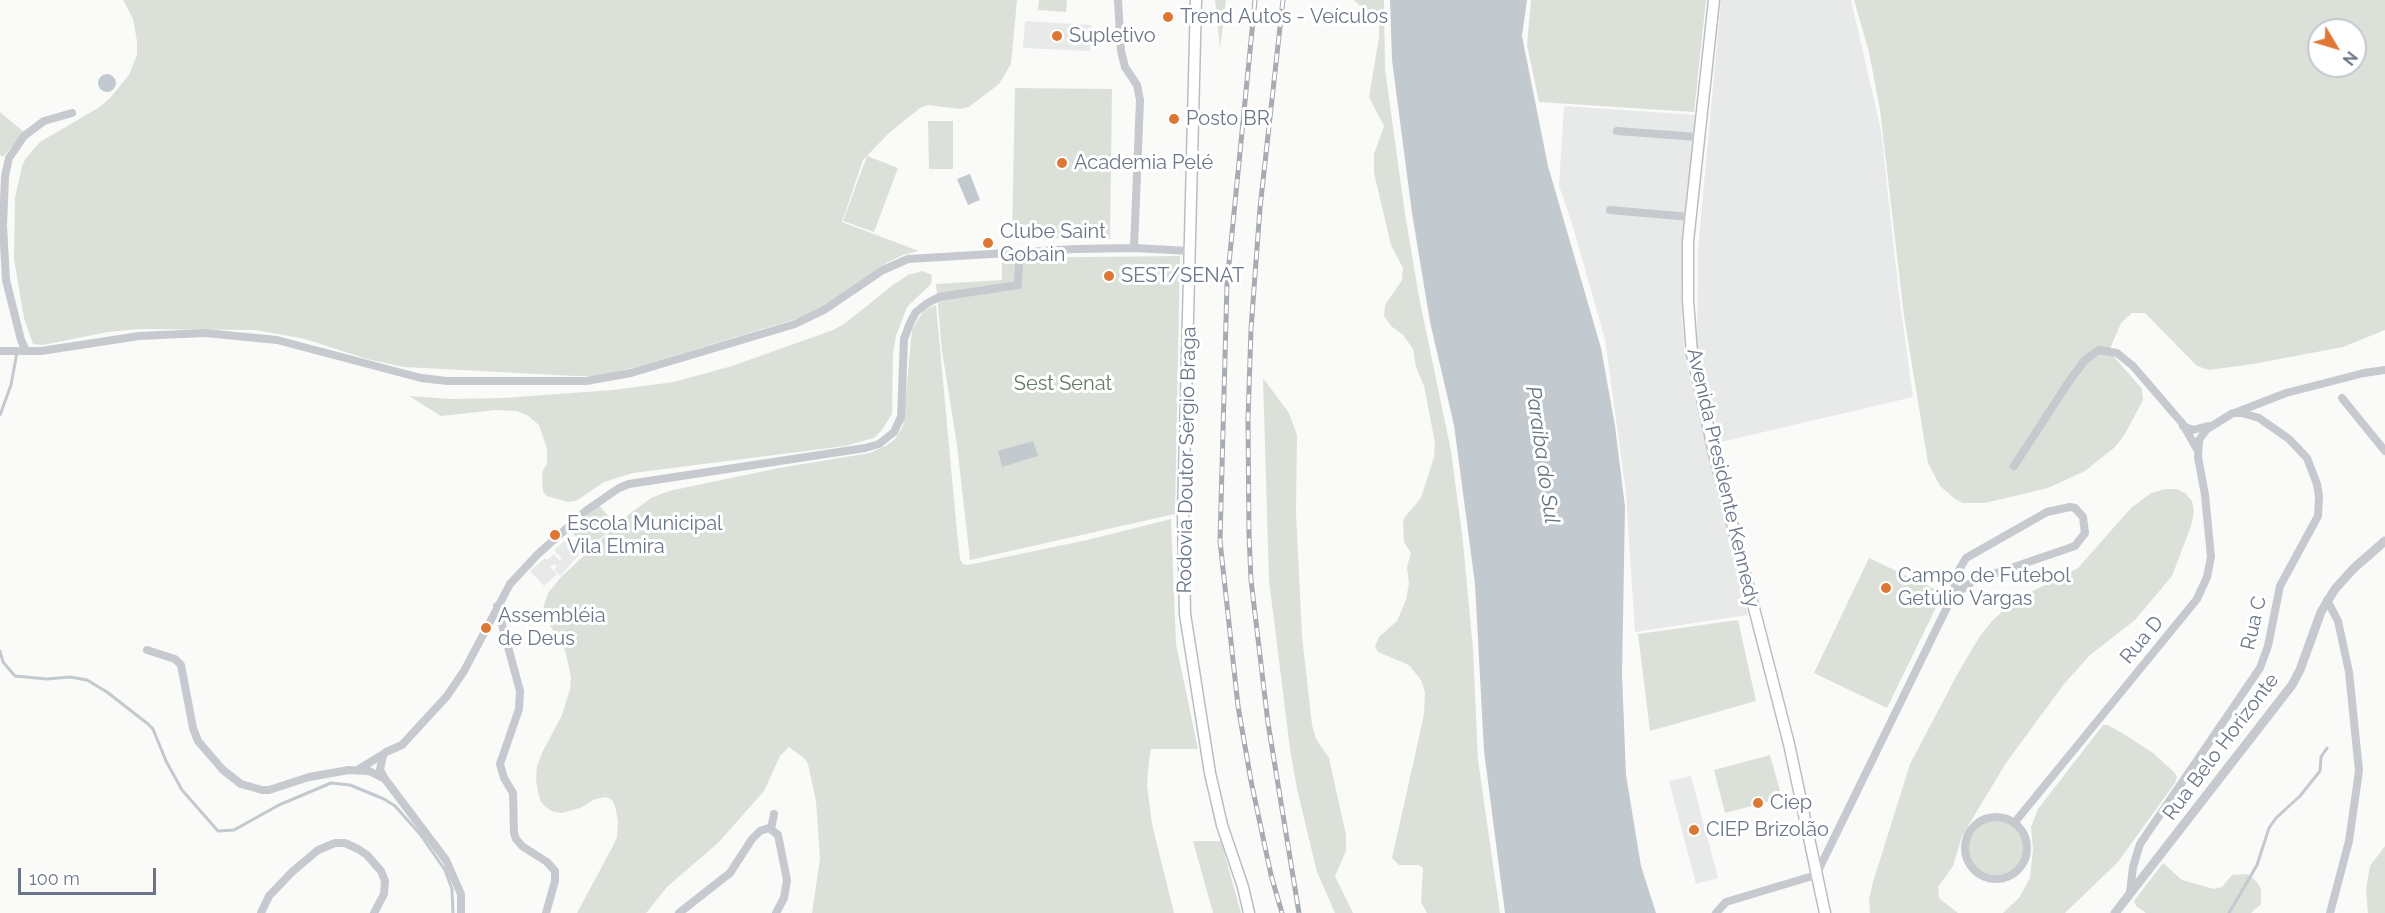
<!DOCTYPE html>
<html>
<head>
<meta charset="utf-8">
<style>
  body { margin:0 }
  #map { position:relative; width:2385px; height:913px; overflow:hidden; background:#fafaf8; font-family:Raleway,sans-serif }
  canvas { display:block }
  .north { position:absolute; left:2307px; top:18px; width:60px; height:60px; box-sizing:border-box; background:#fff; border:2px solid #c3c8cf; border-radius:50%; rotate:128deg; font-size:16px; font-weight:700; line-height:24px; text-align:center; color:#6a7688 }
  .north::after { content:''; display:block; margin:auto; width:21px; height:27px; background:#de7734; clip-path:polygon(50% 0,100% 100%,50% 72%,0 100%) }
  .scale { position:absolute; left:18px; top:868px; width:138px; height:27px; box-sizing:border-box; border:3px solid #6a7688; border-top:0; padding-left:8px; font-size:18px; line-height:21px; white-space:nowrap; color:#6a7688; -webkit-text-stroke:4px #fff; paint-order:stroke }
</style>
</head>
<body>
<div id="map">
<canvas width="2385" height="913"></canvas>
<div class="north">N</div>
<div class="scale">100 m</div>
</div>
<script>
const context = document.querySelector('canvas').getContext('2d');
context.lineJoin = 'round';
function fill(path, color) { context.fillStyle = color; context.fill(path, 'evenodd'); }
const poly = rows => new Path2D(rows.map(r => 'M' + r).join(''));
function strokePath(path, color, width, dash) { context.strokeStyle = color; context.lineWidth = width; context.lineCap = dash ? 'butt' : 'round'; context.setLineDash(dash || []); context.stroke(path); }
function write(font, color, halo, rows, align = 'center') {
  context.font = font + ' Raleway,sans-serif'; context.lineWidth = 6; context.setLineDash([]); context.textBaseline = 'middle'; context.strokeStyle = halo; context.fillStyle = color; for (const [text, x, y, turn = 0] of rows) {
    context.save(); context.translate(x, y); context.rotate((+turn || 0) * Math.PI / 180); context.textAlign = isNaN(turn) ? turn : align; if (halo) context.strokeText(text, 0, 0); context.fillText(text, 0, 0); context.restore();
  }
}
const built = poly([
  [1721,0,1851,0,1881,130,1899,295,1913,397,1721,442,1697,345,1698,249],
  [1025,21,1091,25,1090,51,1023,48],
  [1564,106,1697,115,1682,263,1681,291,1684,344,1687,366,1733,546,1748,615,1635,632,1626,493,1605,339,1571,220,1559,186],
  [568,538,581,553,560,576,554,569,557,566,554,564,550,567,557,574,544,586,530,571,545,558,547,560,554,554,559,560,562,559,554,550],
  [1691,776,1718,878,1696,884,1669,781]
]);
const green = poly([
  [123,0,1017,0,1011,64,999,84,969,107,960,109,928,105,920,108,889,133,863,160,842,222,919,251,903,255,888,262,825,306,809,315,637,367,598,376,575,376,404,367,367,359,305,339,256,330,139,329,108,332,43,345,33,344,24,318,14,259,15,198,22,166,26,158,40,142,98,108,110,98,129,75,137,55,137,41,133,19],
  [1039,0,1067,0,1066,12,1038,10],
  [1215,0,1226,0,1220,48],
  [1354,0,1384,0,1385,69,1405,214,1419,297,1451,451,1463,542,1473,649,1478,760,1500,913,1427,913,1421,902,1423,868,1419,865,1399,865,1392,858,1414,760,1424,714,1425,692,1421,680,1409,665,1378,652,1375,646,1379,637,1397,621,1406,600,1409,583,1407,567,1411,553,1404,542,1403,524,1404,518,1421,498,1434,457,1435,443,1424,386,1416,367,1413,349,1403,335,1391,326,1384,316,1385,305,1402,280,1403,268,1391,245,1374,173,1374,154,1384,126,1369,97,1379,37,1379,25],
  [1531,0,1706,0,1694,112,1539,102,1527,45],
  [1854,0,2385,0,2385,330,2343,347,2253,364,2209,370,2197,366,2145,313,2132,313,2121,323,2109,351,2142,389,2143,400,2125,434,2115,447,2085,471,2048,488,1985,503,1963,503,1955,499,1940,486,1928,463,1904,316,1880,110,1869,52],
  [2319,30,2355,30,2355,66,2319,66],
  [1015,88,1112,89,1110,239,1012,238],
  [0,112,24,132,3,157,0,155],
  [928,121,953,121,953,169,929,169],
  [867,156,898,168,874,232,843,221],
  [1180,256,1175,514,970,560,957,445,942,351,936,284,1002,280,1002,258],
  [923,271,932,275,931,284,907,307,896,336,893,353,892,414,882,430,874,438,845,446,633,473,604,482,576,501,568,502,547,496,543,492,542,476,543,470,547,464,547,449,539,425,527,415,517,411,496,410,441,416,409,396,450,399,503,398,613,390,674,382,732,366,833,330,844,324,893,285,908,275],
  [936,305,957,532,960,559,963,564,968,565,1087,540,1171,519,1176,644,1198,749,1151,749,1149,760,1147,785,1152,824,1174,913,812,913,820,859,816,801,808,764,804,758,789,747,780,756,764,791,719,842,667,887,646,913,577,913,614,844,617,837,618,821,615,806,612,800,606,797,595,799,580,808,562,813,554,812,547,808,541,802,538,792,536,780,537,766,543,751,562,715,570,689,571,677,565,650,542,612,548,593,561,577,628,515,651,498,669,491,779,468,870,453,887,445,895,439,903,426,912,329,924,310],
  [1263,378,1289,413,1297,435,1296,512,1302,636,1312,725,1316,739,1329,758,1346,835,1346,851,1335,876,1353,913,1335,913,1317,872,1297,789,1290,749,1269,580],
  [2166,489,2176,489,2185,493,2192,501,2194,511,2191,526,2172,576,2135,620,2090,655,2064,684,2006,763,1962,836,1953,866,1938,887,1939,898,1958,913,1870,913,1869,899,1873,882,1910,764,1958,673,1980,636,1992,621,2015,600,2078,568,2131,508,2151,493],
  [599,505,616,525,587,550,570,530],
  [1869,558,1943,593,1887,708,1814,673],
  [1738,620,1756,701,1650,731,1638,634],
  [2103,725,2108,725,2127,736,2153,753,2174,772,2177,777,2175,783,2118,862,2065,913,2003,913,2019,898,2030,878,2033,850,2031,827,2038,809],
  [1770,755,1782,798,1725,813,1714,770],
  '1965 848a31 31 0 1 1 62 0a31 31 0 1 1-62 0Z',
  [1193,841,1221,841,1241,913,1213,913],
  [2385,846,2385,913,2368,913,2366,889,2370,866],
  [2163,863,2182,880,2214,889,2222,887,2232,875,2247,874,2256,881,2261,889,2261,904,2251,913,2146,913,2136,906,2134,901]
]);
const water = poly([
  [1390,0,1527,0,1522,36,1548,166,1601,348,1615,426,1625,507,1622,674,1626,775,1641,866,1656,913,1505,913,1484,751,1475,584,1454,425,1430,322,1412,213,1392,60],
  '98 83a9 9 0 1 1 18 0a9 9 0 1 1-18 0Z',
  [970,174,980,200,968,205,957,179],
  [1033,441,1038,456,1002,467,998,451]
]);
const stream = poly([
  [0,415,11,385,17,352],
  [0,651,3,662,15,676,47,679,70,677,87,680,107,692,148,724,153,729,166,761,182,790,218,831,234,830,279,805,331,783,350,785,384,799,395,806,420,834,445,870,452,889,453,913],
  [2229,913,2257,865,2269,828,2276,818,2300,796,2320,771,2321,757,2327,748]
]);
const minor = poly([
  [1118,0,1121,51,1125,67,1137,85,1140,100,1134,248],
  [1617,131,1698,137],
  [1610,210,1690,217],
  [1018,279,1020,253],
  [0,351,41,351,139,336,205,333,277,340,421,378,447,381,586,381,631,373,795,324,824,310,883,270,908,259,1075,249,1134,248,1190,251],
  [26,351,21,340,6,280,3,225,5,176,9,158,24,136,44,121,72,113],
  [2342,398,2385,451],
  [2237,412,2286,393,2364,373,2385,370],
  [2183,426,2193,430,2208,426],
  [2014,466,2070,380,2085,360,2099,350,2117,353,2133,366,2182,423,2197,449],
  [2327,600,2338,621,2349,672,2359,771,2349,841,2330,913],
  [497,606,520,691,519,709,500,764,504,778,513,793,514,833,516,839,522,846,547,862,555,871,555,881,546,913],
  [147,650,175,659,181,665,193,728,198,741,223,770,241,784,262,790,269,790,309,777,349,770,369,771,385,779,446,860,461,894,461,913],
  [359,769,382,755],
  [385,779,380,770,383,755,386,752,402,745,447,696,464,671,510,584,537,555,587,510,619,488,629,484,865,448,879,444,894,432,901,417,904,339,910,323,916,312,926,304,939,297,1018,285],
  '1965 848a31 31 0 1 1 62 0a31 31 0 1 1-62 0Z',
  [2015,822,2197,599,2207,577,2211,557,2205,495,2198,457,2199,440,2207,429,2233,413,2242,413,2259,418,2289,439,2307,458,2317,484,2319,496,2318,516,2280,586,2268,646,2260,668,2140,844,2133,867,2130,893],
  [771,829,774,814],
  [261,913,269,896,292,872,318,850,335,843,345,843,358,849,367,855,381,871,385,881,384,894,374,913],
  [679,913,730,873,752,839,760,831,769,828,778,835,787,880,784,898,776,913],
  [1716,913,1726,902,1816,875,1952,597,1959,570,1966,558,2047,512,2070,507,2075,508,2083,517,2085,533,2075,546,1973,581,1952,597]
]);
const tertiary = poly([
  [2115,913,2292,685,2300,670,2321,612,2335,589,2354,568,2385,541]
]);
const secondary = poly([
  [1196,0,1183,515,1185,614,1210,773,1222,825,1243,887,1249,913],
  [1714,0,1688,241,1688,300,1692,354,1715,457,1789,744,1825,913]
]);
const rail = poly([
  [1255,0,1227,284,1220,541,1238,706,1251,781,1271,875,1282,913],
  [1283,0,1260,208,1251,329,1248,419,1249,534,1251,580,1268,723,1299,913]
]);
const markers = [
  [1168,17,6,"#de7734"],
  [1057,36,6,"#de7734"],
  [1174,119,6,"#de7734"],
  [1062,163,6,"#de7734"],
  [988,243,6,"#de7734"],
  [1109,276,6,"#de7734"],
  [555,535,6,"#de7734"],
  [1886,588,6,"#de7734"],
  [486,628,6,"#de7734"],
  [1758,803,6,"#de7734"],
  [1694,830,6,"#de7734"]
];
const poiNames = [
  ["Trend Autos - Veículos",1180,17],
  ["Supletivo",1069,36],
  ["Posto BR",1186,119],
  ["Academia Pelé",1074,163],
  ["Clube Saint",1000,232],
  ["Gobain",1000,255],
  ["SEST/SENAT",1121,276],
  ["Escola Municipal",567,524],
  ["Vila Elmira",567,547],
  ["Campo de Futebol",1898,576],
  ["Getúlio Vargas",1898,599],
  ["Assembléia",498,616],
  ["de Deus",498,639],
  ["Ciep",1770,803],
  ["CIEP Brizolão",1706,830]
];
const parkNames = [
  ["Sest Senat",1063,384]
];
const streetNames = [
  ["Rodovia Doutor Sérgio Braga",1187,460,-89],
  ["Avenida Presidente Kennedy",1723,478,77],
  ["Rua C",2254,623,-77],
  ["Rua D",2142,640,-50],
  ["Rua Belo Horizonte",2221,747,-53]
];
const waterNames = [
  ["Paraiba do Sul",1542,455,82]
];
fill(built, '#e8e9e9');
fill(green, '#dbe1d9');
fill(water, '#c2c9cf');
strokePath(stream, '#c2c9cf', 3);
strokePath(secondary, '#babec4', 13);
strokePath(minor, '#c6c9cd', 8);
strokePath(tertiary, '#c6c9cd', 9);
strokePath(secondary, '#fff', 10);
strokePath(rail, '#a7abb2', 5);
strokePath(rail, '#fff', 3, [9]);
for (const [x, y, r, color] of markers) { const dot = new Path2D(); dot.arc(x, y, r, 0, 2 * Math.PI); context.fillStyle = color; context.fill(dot); strokePath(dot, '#fff', 2); }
write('20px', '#6a7688', '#fff', poiNames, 'left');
write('20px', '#657a65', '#fff', parkNames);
write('20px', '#6a7688', '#fff', streetNames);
write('italic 21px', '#667683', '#fff', waterNames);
</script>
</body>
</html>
